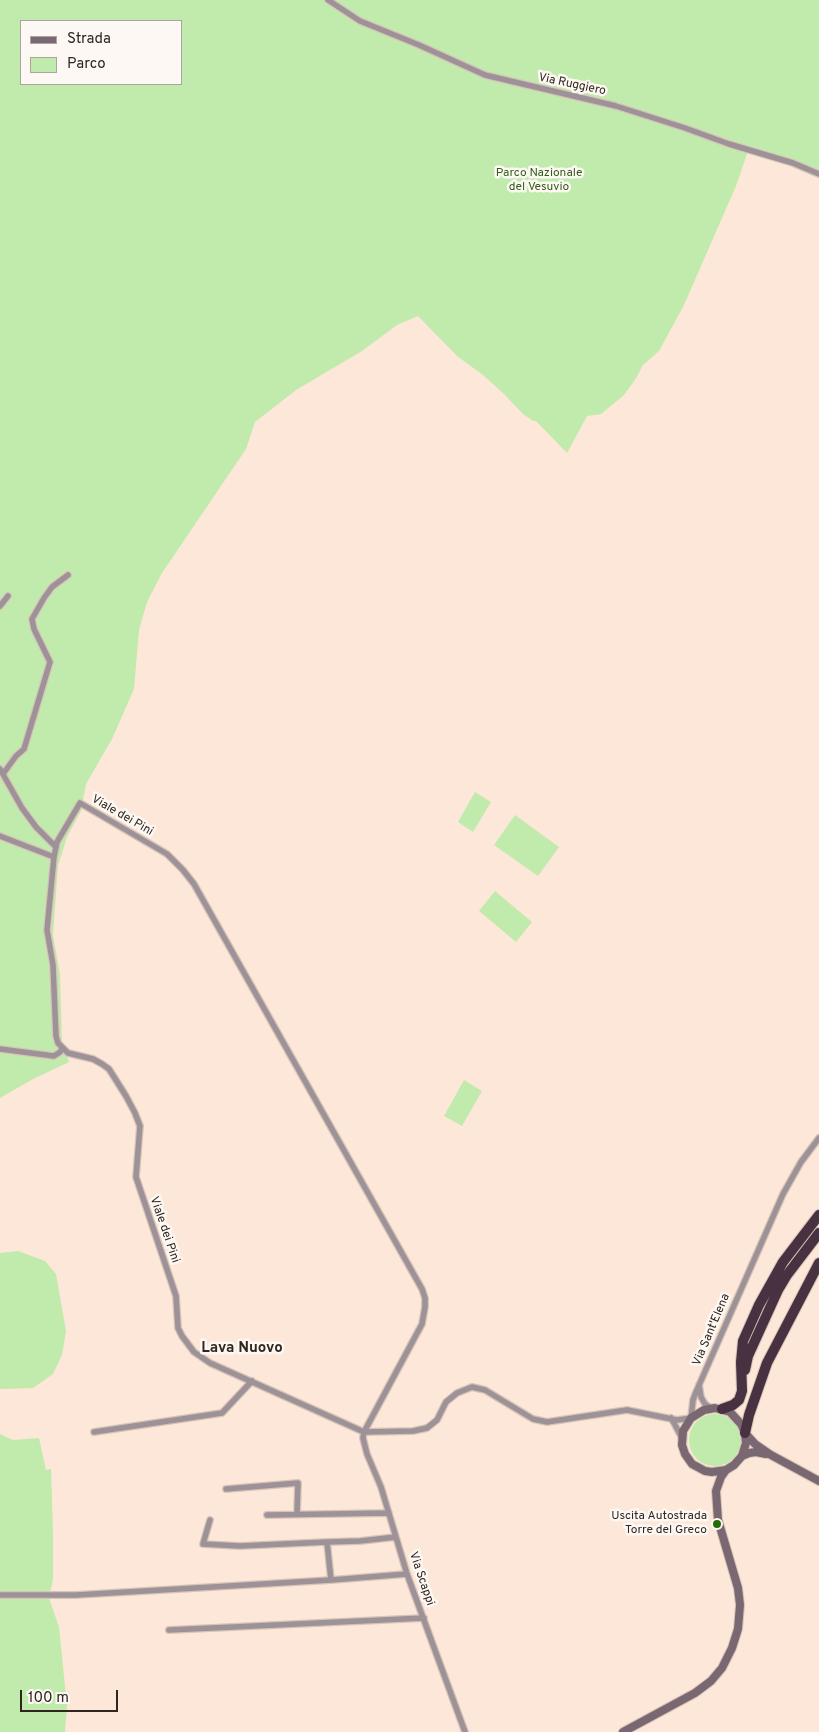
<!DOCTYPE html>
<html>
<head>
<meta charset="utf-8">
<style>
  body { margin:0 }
  #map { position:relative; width:819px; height:1732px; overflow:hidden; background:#fde7d8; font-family:Overpass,sans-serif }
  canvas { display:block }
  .legend { position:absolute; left:20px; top:20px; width:162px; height:65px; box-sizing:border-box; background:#fdf8f4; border:1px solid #aba49f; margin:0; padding:6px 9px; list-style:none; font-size:15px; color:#30261f }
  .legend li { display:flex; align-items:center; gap:10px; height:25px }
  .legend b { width:25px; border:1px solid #aba49f }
  .scale { position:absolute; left:20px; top:1690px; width:98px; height:22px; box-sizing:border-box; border:2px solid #30261f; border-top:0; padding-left:6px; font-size:15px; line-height:18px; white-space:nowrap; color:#30261f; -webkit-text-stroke:4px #fdf8f4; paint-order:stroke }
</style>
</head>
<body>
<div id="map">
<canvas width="819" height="1732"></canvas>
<ul class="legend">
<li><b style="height:6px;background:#796872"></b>Strada</li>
<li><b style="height:14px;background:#c0ebac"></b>Parco</li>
</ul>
<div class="scale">100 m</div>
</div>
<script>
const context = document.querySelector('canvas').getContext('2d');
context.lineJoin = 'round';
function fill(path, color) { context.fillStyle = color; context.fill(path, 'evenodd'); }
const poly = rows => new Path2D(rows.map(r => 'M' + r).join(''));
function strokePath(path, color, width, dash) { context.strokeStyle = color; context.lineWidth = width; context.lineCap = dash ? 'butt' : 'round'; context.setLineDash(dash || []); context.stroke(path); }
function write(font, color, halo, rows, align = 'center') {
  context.font = font + ' Overpass,sans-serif'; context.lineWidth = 5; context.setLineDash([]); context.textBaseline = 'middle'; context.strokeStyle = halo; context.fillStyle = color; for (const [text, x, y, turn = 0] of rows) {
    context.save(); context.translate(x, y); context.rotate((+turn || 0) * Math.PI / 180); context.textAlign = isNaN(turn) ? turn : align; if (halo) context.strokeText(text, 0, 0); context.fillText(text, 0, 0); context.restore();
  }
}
const green = poly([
  [0,0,819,0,819,175,795,165,748,151,736,186,684,305,659,351,643,365,635,380,623,396,601,414,587,416,567,453,536,421,533,421,523,414,504,394,483,375,457,356,418,316,397,325,362,351,296,390,255,422,246,449,162,573,147,602,139,630,134,689,112,739,86,784,81,811,67,837,58,866,53,935,60,974,62,1041,69,1062,33,1079,0,1098],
  [21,21,181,21,181,84,21,84],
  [475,792,491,802,473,832,458,822],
  [515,815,559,847,538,876,494,845],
  [495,891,532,922,516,942,479,911],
  [464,1080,482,1091,462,1126,444,1116],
  [18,1251,45,1261,56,1274,66,1331,62,1355,53,1374,33,1388,0,1389,0,1253],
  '689 1440a26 26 0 1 1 52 0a26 26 0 1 1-52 0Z',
  [0,1434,13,1440,39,1438,46,1470,51,1469,53,1533,53,1579,49,1598,59,1627,67,1706,65,1732,0,1732]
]);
const street = poly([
  [328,0,360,21,419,45,485,75,616,106,685,128,729,144,793,163,819,174],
  [0,606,8,596],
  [0,769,22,808,36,827,56,847],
  [3,774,16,756,24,749,50,662,34,629,32,619,44,598,52,587,68,575],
  [0,836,54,857],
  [0,1049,54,1056,60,1052,62,1049],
  [699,1385,701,1397,705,1404,711,1408],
  [671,1418,674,1423,682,1438],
  [94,1432,222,1413,252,1381],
  [226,1489,298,1483,297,1514],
  [267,1515,389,1513],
  [327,1542,360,1541,396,1537],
  [331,1580,407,1574],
  [0,1595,76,1595,331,1580,327,1542,240,1546,203,1544,210,1520],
  [169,1630,424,1618],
  [465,1732,407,1574,381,1487,367,1454,363,1438,364,1432,422,1324,425,1307,425,1298,422,1289,194,884,183,870,167,854,80,803,57,842,54,857,47,930,53,965,56,1036,58,1043,68,1053,93,1059,102,1064,109,1069,126,1096,135,1113,140,1126,136,1177,176,1296,178,1328,182,1336,194,1352,210,1363,364,1432,413,1431,427,1428,437,1420,446,1402,457,1393,472,1387,485,1390,533,1419,547,1422,627,1410,677,1420,691,1418,693,1400,696,1392,783,1194,801,1162,819,1138]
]);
const secondary = poly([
  [745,1433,755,1444,771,1455,819,1481],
  [742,1456,749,1453,756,1452,766,1454],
  [623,1732,695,1693,711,1681,722,1668,732,1648,738,1629,740,1605,738,1588,718,1520,716,1491,721,1477,726,1470,734,1465,742,1456,746,1443,745,1433,741,1424,730,1412,715,1408,704,1410,691,1418,683,1431,682,1445,685,1454,692,1464,705,1471,712,1472,726,1470]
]);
const highway = poly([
  [745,1370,748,1356,778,1290,787,1275,819,1233],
  [722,1409,733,1405,739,1400,742,1391,741,1362,743,1341,759,1305,783,1262,819,1215],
  [745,1433,749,1415,767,1363,819,1263]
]);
const markers = [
  [717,1524,5,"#246c07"]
];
const streetNames = [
  ["Via Ruggiero",572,85,12],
  ["Viale dei Pini",122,816,30],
  ["Viale dei Pini",164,1230,71],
  ["Via Sant'Elena",712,1330,-67],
  ["Via Scappi",421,1579,71]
];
const parkNames = [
  ["Parco Nazionale",539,174],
  ["del Vesuvio",539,188]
];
const poiNames = [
  ["Uscita Autostrada",707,1517],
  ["Torre del Greco",707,1531]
];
const quarterNames = [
  ["Lava Nuovo",242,1349]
];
fill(green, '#c0ebac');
strokePath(street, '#d8c4b7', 8);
strokePath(secondary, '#d8c4b7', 10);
strokePath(highway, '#d8c4b7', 12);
strokePath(street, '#9e9299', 5.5);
strokePath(secondary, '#796872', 8);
strokePath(highway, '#483140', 10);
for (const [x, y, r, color] of markers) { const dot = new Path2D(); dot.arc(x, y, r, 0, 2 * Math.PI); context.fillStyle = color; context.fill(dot); strokePath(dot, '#fdf8f4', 2); }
write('12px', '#30261f', '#fdf8f4', streetNames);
write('12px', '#335d1a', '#fdf8f4', parkNames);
write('12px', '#30261f', '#fdf8f4', poiNames, 'right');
write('bold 15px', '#30261f', '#fdf8f4', quarterNames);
</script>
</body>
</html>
